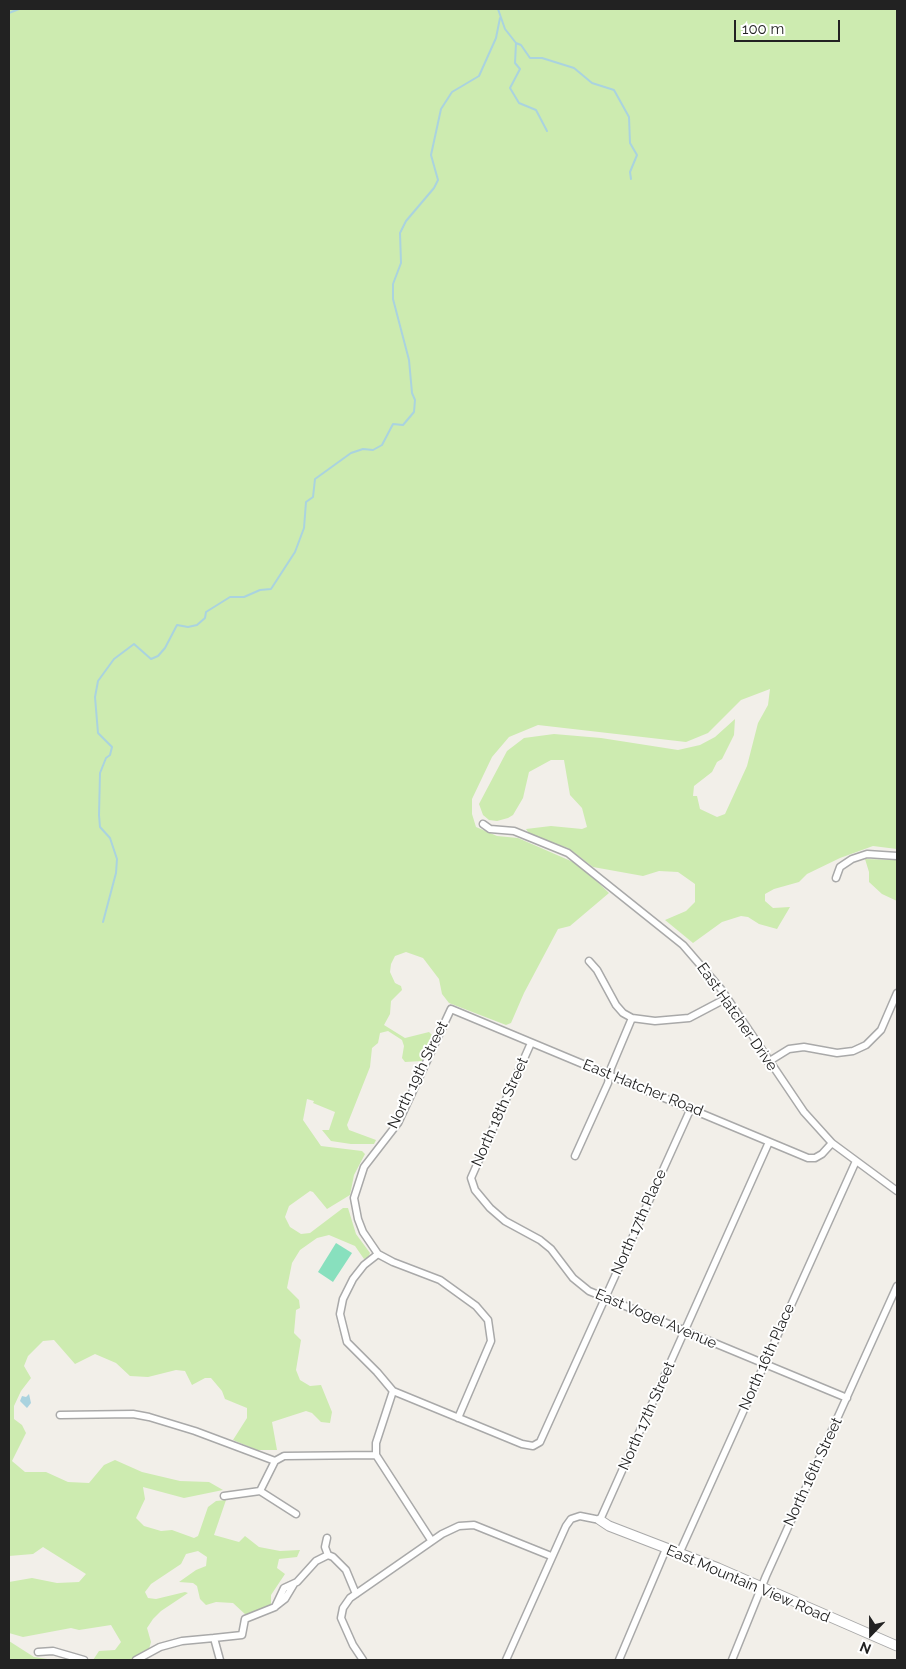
<!DOCTYPE html>
<html>
<head>
<meta charset="utf-8">
<style>
  body { margin:0 }
  #map { position:relative; width:906px; height:1669px; overflow:hidden; background:#f2efe9; font-family:Raleway,sans-serif }
  canvas { display:block }
  .frame { position:absolute; inset:0; border:10px solid #222; pointer-events:none }
  .north { position:absolute; left:846px; top:1609px; width:50px; height:50px; -webkit-text-stroke:4px #fff; paint-order:stroke; rotate:202deg; font-size:14px; font-weight:700; line-height:20px; text-align:center; color:#222 }
  .north::after { content:''; display:block; margin:auto; width:18px; height:22px; background:#222; clip-path:polygon(50% 0,100% 100%,50% 72%,0 100%) }
  .scale { position:absolute; left:734px; top:20px; width:106px; height:22px; box-sizing:border-box; border:2px solid #222; border-top:0; padding-left:6px; font-size:15px; line-height:18px; white-space:nowrap; color:#222; -webkit-text-stroke:4px #fff; paint-order:stroke }
</style>
</head>
<body>
<div id="map">
<canvas width="906" height="1669"></canvas>
<div class="frame"></div>
<div class="north">N</div>
<div class="scale">100 m</div>
</div>
<script>
const context = document.querySelector('canvas').getContext('2d');
context.lineJoin = 'round';
function fill(path, color) { context.fillStyle = color; context.fill(path, 'evenodd'); }
const poly = rows => new Path2D(rows.map(r => 'M' + r).join(''));
function strokePath(path, color, width, dash) { context.strokeStyle = color; context.lineWidth = width; context.lineCap = dash ? 'butt' : 'round'; context.setLineDash(dash || []); context.stroke(path); }
function write(font, color, halo, rows, align = 'center') {
  context.font = font + ' Raleway,sans-serif'; context.lineWidth = 4; context.setLineDash([]); context.textBaseline = 'middle'; context.strokeStyle = halo; context.fillStyle = color; for (const [text, x, y, turn = 0] of rows) {
    context.save(); context.translate(x, y); context.rotate((+turn || 0) * Math.PI / 180); context.textAlign = isNaN(turn) ? turn : align; if (halo) context.strokeText(text, 0, 0); context.fillText(text, 0, 0); context.restore();
  }
}
const grass = poly([
  [9,9,897,9,897,849,873,846,840,858,807,874,799,882,774,889,765,894,765,901,773,908,790,907,777,929,759,924,748,917,741,916,722,922,693,943,665,920,686,911,695,902,695,884,678,872,659,871,643,876,593,867,568,848,530,835,526,829,551,826,582,829,587,827,582,808,570,795,564,760,551,760,529,772,523,798,513,815,508,818,497,821,489,820,483,815,479,804,507,751,524,738,554,734,601,738,678,750,700,745,715,737,735,719,734,735,722,759,717,762,712,772,694,786,693,796,697,796,700,809,717,817,725,814,747,766,758,723,768,705,770,689,741,700,708,733,686,742,538,725,509,737,492,757,472,799,472,814,476,827,497,836,518,838,580,865,609,893,570,926,558,929,524,993,511,1023,506,1025,449,1003,442,994,439,979,423,958,406,952,395,956,391,964,390,972,395,983,401,986,402,990,391,1001,390,1014,384,1025,405,1038,429,1032,432,1035,422,1061,405,1062,402,1058,404,1046,402,1040,388,1031,380,1033,378,1043,372,1048,370,1067,347,1125,349,1130,376,1140,374,1144,351,1144,331,1141,322,1130,329,1130,335,1112,313,1103,314,1101,307,1099,303,1120,321,1146,362,1151,365,1154,354,1175,350,1195,327,1209,313,1192,310,1191,289,1206,285,1217,290,1227,301,1234,310,1233,343,1208,348,1208,356,1234,370,1253,368,1258,364,1259,355,1246,329,1235,317,1238,300,1250,292,1263,287,1288,299,1300,300,1308,296,1310,294,1333,301,1340,296,1370,300,1380,310,1386,321,1385,332,1412,330,1423,321,1422,312,1413,306,1411,272,1422,277,1450,257,1450,233,1440,247,1418,247,1408,225,1399,222,1391,211,1378,205,1378,192,1385,185,1371,176,1370,148,1377,130,1376,116,1363,95,1354,75,1364,54,1340,43,1341,28,1356,24,1366,31,1378,21,1391,14,1406,14,1419,22,1425,26,1433,12,1461,25,1472,46,1472,68,1482,89,1483,104,1465,115,1460,142,1472,180,1481,209,1482,223,1490,184,1498,143,1487,145,1499,136,1518,144,1526,161,1531,172,1530,194,1538,198,1536,208,1507,216,1501,226,1500,214,1535,239,1542,245,1536,259,1547,280,1551,300,1550,297,1557,279,1559,277,1568,285,1574,271,1595,271,1605,246,1615,233,1603,216,1602,206,1605,200,1599,197,1586,193,1583,179,1582,196,1570,206,1566,207,1557,198,1551,186,1554,181,1564,151,1584,145,1592,148,1598,156,1599,185,1592,188,1593,161,1611,153,1619,147,1628,151,1642,149,1649,132,1660,93,1660,99,1651,115,1650,121,1642,111,1625,79,1630,71,1628,23,1637,9,1633,9,1582,32,1578,57,1583,79,1582,86,1574,43,1547,33,1554,9,1556],
  [865,859,897,860,897,901,882,894,869,882,869,872],
  [9,1641,34,1657,54,1660,9,1660]
]);
const pitch = poly([
  [336,1243,352,1253,333,1282,318,1272]
]);
const water = poly([
  [29,1394,31,1403,27,1408,20,1401,22,1396,26,1397]
]);
const stream = poly([
  [498,9,505,29,516,43,515,63,520,69,510,88,519,103,536,110,547,131],
  [9,13,19,9],
  [516,43,521,45,530,58,542,58,574,68,592,83,614,90,629,117,630,143,637,155,630,172,631,179],
  [103,922,116,873,117,859,110,838,100,827,99,815,100,773,106,758,110,755,112,747,98,733,95,697,98,681,114,659,134,644,151,659,158,656,165,648,177,625,188,627,197,625,205,618,206,612,230,597,244,597,260,590,271,589,295,552,304,528,306,502,313,497,315,479,351,453,363,449,373,450,382,445,393,424,403,425,414,412,415,400,412,393,409,360,393,299,393,284,401,263,400,233,406,221,434,188,438,180,431,155,441,109,452,92,479,76,496,38,500,18]
]);
const minor = poly([
  [483,824,490,829,514,831,568,853,683,945,721,989,804,1112,832,1143,897,1191],
  [836,878,840,867,852,859,867,854,897,856],
  [589,961,597,970,616,1005,623,1013,632,1018,655,1021,689,1018,727,998],
  [531,1043,471,1178,475,1190,490,1208,505,1221,540,1240,551,1249,573,1278,589,1291,847,1398],
  [768,1062,789,1049,804,1047,837,1053,853,1051,866,1045,881,1030,897,993],
  [575,1156,608,1083,611,1068,632,1018],
  [378,1254,364,1265,353,1279,343,1299,340,1314,347,1342,377,1372,393,1391],
  [393,1391,522,1444,533,1446,540,1442,691,1108],
  [393,1391,376,1443,376,1455,431,1540],
  [60,1415,133,1414,149,1417,195,1431,275,1461,284,1456,376,1455],
  [458,1418,491,1341,488,1320,476,1306,440,1280,393,1262,378,1254,363,1232,358,1219,354,1198,364,1167,398,1123,451,1009,808,1158,815,1158,822,1154,832,1143],
  [260,1491,275,1461],
  [224,1496,260,1491,296,1514],
  [327,1538,325,1547,328,1555],
  [679,1554,856,1161],
  [276,1606,285,1599,294,1584],
  [214,1638,242,1635,245,1619,275,1607,284,1588,297,1582,316,1561,328,1555,333,1557,346,1570,356,1594],
  [38,1652,53,1651,84,1660],
  [136,1660,160,1647,182,1641,214,1638,220,1660],
  [363,1660,353,1645,341,1618,343,1608,350,1598,442,1534,459,1526,474,1525,551,1556],
  [506,1660,566,1526,571,1519,580,1516,600,1520,769,1142],
  [619,1660,666,1549],
  [732,1660,766,1576,897,1286]
]);
const tertiary = poly([
  [600,1520,609,1526,718,1568,897,1646]
]);
const streetNames = [
  ["East Hatcher Drive",737,1017,55],
  ["North 19th Street",418,1075,-64],
  ["East Hatcher Road",643,1088,22],
  ["North 18th Street",500,1112,-66],
  ["North 17th Place",639,1222,-66],
  ["East Vogel Avenue",656,1319,23],
  ["North 16th Place",767,1357,-66],
  ["North 17th Street",647,1416,-66],
  ["North 16th Street",813,1472,-65],
  ["East Mountain View Road",748,1584,23]
];
fill(grass, '#cdebb0');
fill(pitch, '#88e0be');
fill(water, '#aad3df');
strokePath(stream, '#aad3df', 2);
strokePath(minor, '#a9a9a9', 9);
strokePath(tertiary, '#a9a9a9', 11);
strokePath(minor, '#fff', 6);
strokePath(tertiary, '#fff', 9);
write('15px', '#222', '#fff', streetNames);
</script>
</body>
</html>
